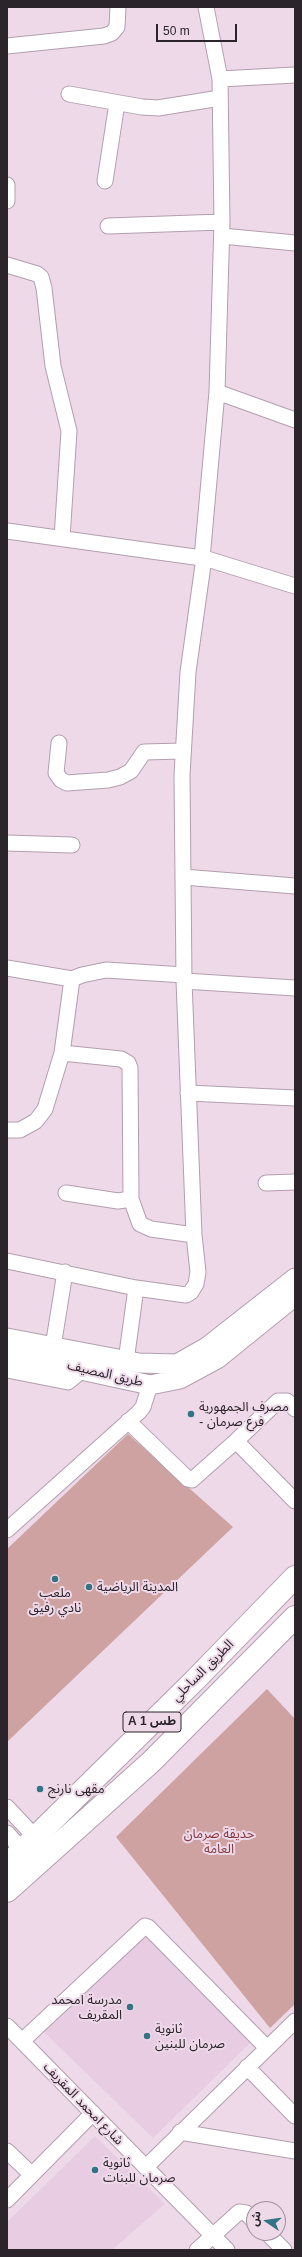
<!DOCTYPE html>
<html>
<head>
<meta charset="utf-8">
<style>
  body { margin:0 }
  #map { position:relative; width:302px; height:2257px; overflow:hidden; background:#eed9e9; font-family:Helvetica,"Noto Sans Arabic",sans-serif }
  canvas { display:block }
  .frame { position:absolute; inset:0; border:8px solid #2b242a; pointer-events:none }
  .north { position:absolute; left:246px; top:2201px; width:40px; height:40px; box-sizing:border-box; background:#eed9e9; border:1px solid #a0919d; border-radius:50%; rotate:283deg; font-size:11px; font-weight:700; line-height:16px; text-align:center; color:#2b242a }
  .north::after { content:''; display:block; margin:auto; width:14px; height:18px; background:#317485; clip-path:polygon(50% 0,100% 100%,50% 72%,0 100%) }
  .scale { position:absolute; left:156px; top:24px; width:81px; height:18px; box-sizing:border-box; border:2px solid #2b242a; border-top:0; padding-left:5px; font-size:12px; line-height:14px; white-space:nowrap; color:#2b242a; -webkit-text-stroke:3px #eed9e9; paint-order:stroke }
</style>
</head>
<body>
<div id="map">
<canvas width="302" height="2257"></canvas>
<div class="frame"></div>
<div class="north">ش</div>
<div class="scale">50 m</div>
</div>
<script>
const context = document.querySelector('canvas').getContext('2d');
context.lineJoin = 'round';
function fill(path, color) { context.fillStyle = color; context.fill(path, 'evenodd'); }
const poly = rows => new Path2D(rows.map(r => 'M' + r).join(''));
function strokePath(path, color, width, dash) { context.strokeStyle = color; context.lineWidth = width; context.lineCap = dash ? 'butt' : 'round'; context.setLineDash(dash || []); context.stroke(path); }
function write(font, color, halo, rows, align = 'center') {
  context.font = font + ' Helvetica,"Noto Sans Arabic",sans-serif'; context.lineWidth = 4; context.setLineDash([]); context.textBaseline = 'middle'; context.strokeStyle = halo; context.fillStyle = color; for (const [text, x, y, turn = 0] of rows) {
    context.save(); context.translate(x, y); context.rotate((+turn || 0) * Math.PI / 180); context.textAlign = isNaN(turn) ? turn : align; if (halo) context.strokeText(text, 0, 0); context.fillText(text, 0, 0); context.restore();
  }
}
const built = poly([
  [145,1934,252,2041,153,2138,42,2030],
  [95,2136,165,2204,114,2248,115,2250,7,2250,7,2222]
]);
const green = poly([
  [128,1434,233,1527,7,1742,7,1549],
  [267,1689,295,1719,295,2004,270,2028,116,1837]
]);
const minor = poly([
  [7,46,104,36,112,33,117,27,118,7],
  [220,79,295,75],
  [69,94,142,107,158,108,220,98],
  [105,181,117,103],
  [7,185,7,201],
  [108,226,222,222],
  [222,236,295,243],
  [7,265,37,274,41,277,44,288,53,366,69,431,62,538],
  [217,392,295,420],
  [7,531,202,558],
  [204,558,295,586],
  [59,743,56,773,61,780,67,783,108,780,120,777,131,771,144,752,183,751],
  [7,843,72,845],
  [183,877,295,886],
  [7,968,72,979],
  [184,981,295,988],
  [62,1053,121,1059,128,1063,130,1068,131,1199,140,1224,151,1229,194,1235],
  [188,1093,295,1098],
  [7,1130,20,1130,29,1125,36,1121,45,1109,62,1053,72,979,82,975,106,970,184,975],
  [266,1183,295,1182],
  [66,1193,118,1201,131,1199],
  [7,1261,136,1288,186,1295,191,1292,196,1284,198,1272,194,1235,184,981,182,775,188,672,204,558,202,558,217,392,222,222,220,79,206,7],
  [53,1347,65,1272],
  [126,1361,136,1288],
  [7,1370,68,1382,84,1369],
  [128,1421,188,1479,192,1480,236,1441,278,1401,287,1401,295,1409],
  [236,1441,295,1501],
  [7,1530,139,1412,143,1407,150,1385],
  [7,1807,36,1838],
  [7,1833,23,1851],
  [7,2026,227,2250],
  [22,2041,145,1926,148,1927,267,2048],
  [247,2067,295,2116],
  [180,2132,295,2151],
  [7,2151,31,2174],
  [146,2167,295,2021],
  [7,2200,93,2113],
  [267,2233,284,2250],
  [197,2250,239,2212,246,2213,254,2221]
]);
const major = poly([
  [7,1338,139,1363,177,1364,207,1347,295,1278],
  [7,1354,150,1385,180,1379,217,1359,295,1296]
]);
const highway = poly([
  [7,1865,194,1681,295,1577],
  [7,1891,151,1762,295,1617]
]);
const markers = [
  [191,1414,4,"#317485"],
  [55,1579,4,"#317485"],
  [89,1587,4,"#317485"],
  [40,1789,4,"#317485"],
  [130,2007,4,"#317485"],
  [147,2036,4,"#317485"],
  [95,2170,4,"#317485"]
];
const shields = [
  [152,1722,58]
];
const shieldNames = [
  ["A 1 طس",152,1722]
];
const streetNames = [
  ["طريق المصيف",105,1374,13],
  ["الطريق الساحلي",203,1671,-45],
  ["شارع امحمد المقريف",83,2104,46]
];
const poiNames = [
  ["مصرف الجمهورية",199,1407],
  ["- فرع صرمان",199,1422],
  ["المدينة الرياضية",97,1587],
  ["ملعب",55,1593,"center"],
  ["نادي رفيق",55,1608,"center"],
  ["مقهى نارنج",48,1789],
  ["مدرسة امحمد",122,2000,"right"],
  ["المقريف",122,2015,"right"],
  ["ثانوية",155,2029],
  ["صرمان للبنين",155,2044],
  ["ثانوية",103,2163],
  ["صرمان للبنات",103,2178]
];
const parkNames = [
  ["حديقة صرمان",219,1834],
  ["العامة",219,1849]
];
fill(built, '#e8cde2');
fill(green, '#cea2a1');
strokePath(minor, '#b29fae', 17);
strokePath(major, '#b29fae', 21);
strokePath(highway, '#b29fae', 24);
strokePath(minor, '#fff', 15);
strokePath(major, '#fff', 19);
strokePath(highway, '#fff', 22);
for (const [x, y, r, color] of markers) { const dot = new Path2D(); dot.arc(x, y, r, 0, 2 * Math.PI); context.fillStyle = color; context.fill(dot); strokePath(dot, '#eed9e9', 1.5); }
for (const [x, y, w] of shields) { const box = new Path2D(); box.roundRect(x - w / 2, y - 10, w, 20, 3); context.fillStyle = '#eed9e9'; context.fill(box); strokePath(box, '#2b242a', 1); }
write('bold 12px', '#2b242a', null, shieldNames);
write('13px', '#2b242a', '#eed9e9', streetNames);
write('13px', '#2b242a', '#eed9e9', poiNames, 'left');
write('13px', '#853a3d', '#eed9e9', parkNames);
</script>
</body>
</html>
